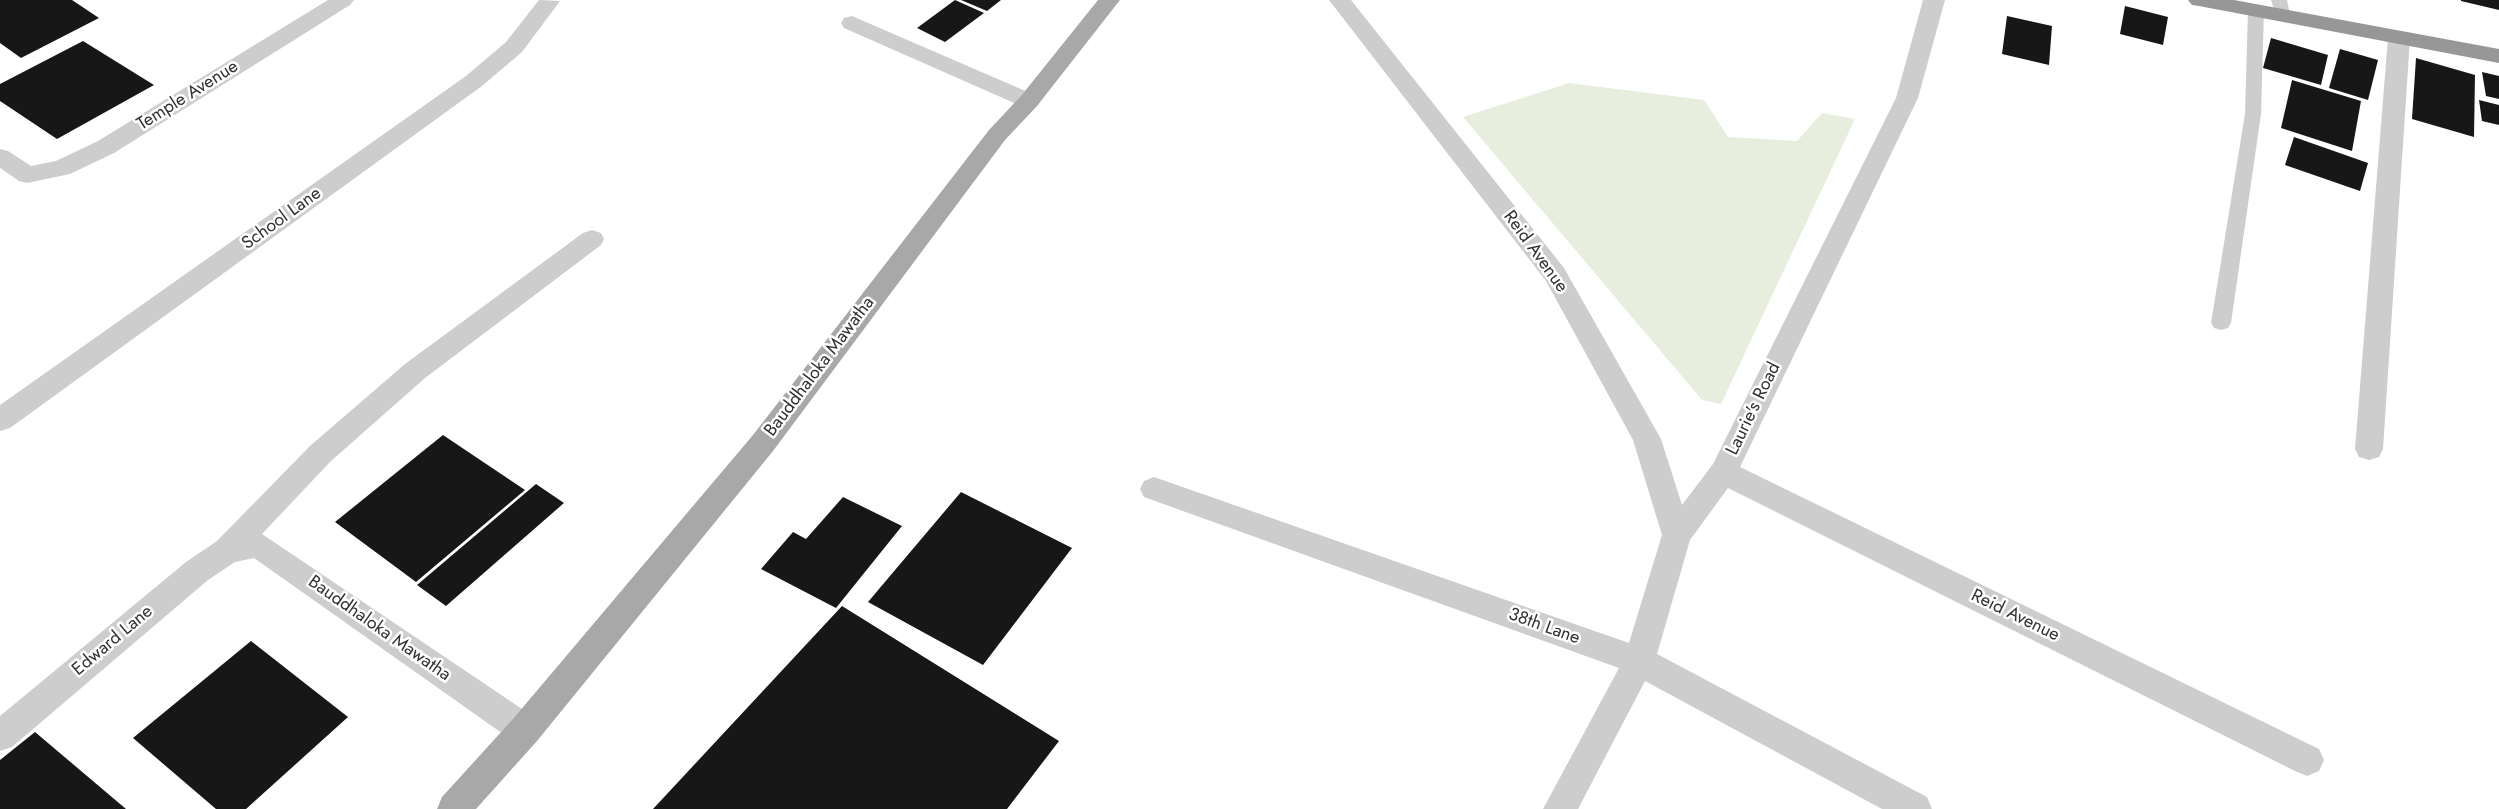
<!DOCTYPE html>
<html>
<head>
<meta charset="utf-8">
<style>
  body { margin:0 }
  canvas { display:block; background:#fff }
</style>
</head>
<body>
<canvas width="2499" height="809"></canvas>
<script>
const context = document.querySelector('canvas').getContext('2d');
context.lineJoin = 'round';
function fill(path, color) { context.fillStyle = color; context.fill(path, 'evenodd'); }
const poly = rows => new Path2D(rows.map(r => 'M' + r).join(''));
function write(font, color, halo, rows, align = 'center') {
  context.font = font + ' Jost,sans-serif'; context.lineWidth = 5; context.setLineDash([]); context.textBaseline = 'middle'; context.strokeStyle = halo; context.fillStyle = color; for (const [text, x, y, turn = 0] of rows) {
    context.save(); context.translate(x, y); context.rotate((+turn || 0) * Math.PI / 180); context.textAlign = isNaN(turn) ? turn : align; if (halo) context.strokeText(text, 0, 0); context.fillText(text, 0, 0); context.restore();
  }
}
const green = poly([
  [1569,83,1704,100,1728,137,1797,141,1822,113,1855,119,1721,404,1702,400,1463,117]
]);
const building = poly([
  [0,0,72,0,99,18,21,58,0,43],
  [955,0,984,13,945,42,917,28],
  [961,0,1001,0,987,11],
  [2499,0,2499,10,2461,1,2461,0],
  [2125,6,2168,17,2163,45,2120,34],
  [2007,16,2052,26,2049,65,2002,54],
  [2271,38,2328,55,2321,85,2263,68],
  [83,41,154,85,57,139,0,101,0,84],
  [2340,49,2378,60,2368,100,2329,88],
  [2416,58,2475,75,2474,137,2412,119],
  [2482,72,2499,76,2499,99,2486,96],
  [2292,80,2361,101,2352,151,2281,128],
  [2479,100,2499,105,2499,125,2482,121],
  [2294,137,2368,163,2360,191,2285,165],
  [443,435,525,490,416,582,335,522],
  [536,484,564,503,446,606,417,585],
  [961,492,1072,548,983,665,868,602],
  [843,497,902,526,836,608,761,569,793,532,806,539],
  [842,606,1059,741,1007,809,653,809],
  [251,641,348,717,246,809,216,809,133,738],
  [35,732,126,809,0,809,0,760]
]);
const lane = poly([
  [2271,0,2287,0,2290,15,2287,18,2277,18,2271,0],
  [2256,4,2264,9,2261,114,2231,323,2228,328,2221,330,2214,328,2211,323,2245,114,2248,9,2256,4]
]);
const street = poly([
  [328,0,354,0,350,5,114,153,70,174,27,183,19,181,0,168,0,149,8,151,31,166,56,161,98,141,328,0],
  [539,0,560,1,522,52,482,86,10,428,0,431,0,405,466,76,506,42,539,0],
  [1329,0,1351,0,1564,268,1661,439,1682,505,1713,464,1896,98,1923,0,1945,0,1918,98,1740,467,2319,749,2324,760,2319,771,2307,776,2295,771,1728,488,1690,540,1657,654,1927,797,1932,809,1882,809,1645,681,1578,809,1543,809,1619,668,1144,497,1140,489,1144,481,1154,477,1629,643,1662,535,1633,440,1546,281,1329,0],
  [852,16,1037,96,1040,101,1037,106,1029,108,1021,106,844,28,841,23,844,18,852,16],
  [2399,31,2407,33,2410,38,2383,449,2379,457,2369,460,2359,457,2355,449,2388,38,2391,33,2399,31],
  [592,230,601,233,604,239,601,245,425,378,330,462,262,534,537,719,541,730,537,741,525,745,513,741,254,558,235,562,208,580,12,747,0,751,0,716,186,562,217,541,310,446,405,364,583,233,592,230]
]);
const primary = poly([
  [1098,0,1120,0,1037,106,1005,140,773,451,537,741,476,809,437,809,442,797,513,719,753,435,989,130,1021,96,1098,0]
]);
const highway = poly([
  [2188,0,2234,0,2499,49,2499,63,2199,6,2192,5,2188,0]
]);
const streetNames = [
  ["Temple Avenue",188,96,-32],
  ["School Lane",282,219,-36],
  ["Reid Avenue",1535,252,54],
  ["Bauddhaloka Mawatha",820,367,-53],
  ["Laurie's Road",1754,409,-64],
  ["Reid Avenue",2015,616,26],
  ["38th Lane",1544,627,20],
  ["Bauddhaloka Mawatha",379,629,35],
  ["Edward Lane",113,641,-40]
];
fill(green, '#e8eede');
fill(building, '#171717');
fill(lane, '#cdcdcd');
fill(street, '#cdcdcd');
fill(primary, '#a8a8a8');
fill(highway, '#979797');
write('18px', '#303030', '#fff', streetNames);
</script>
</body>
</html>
